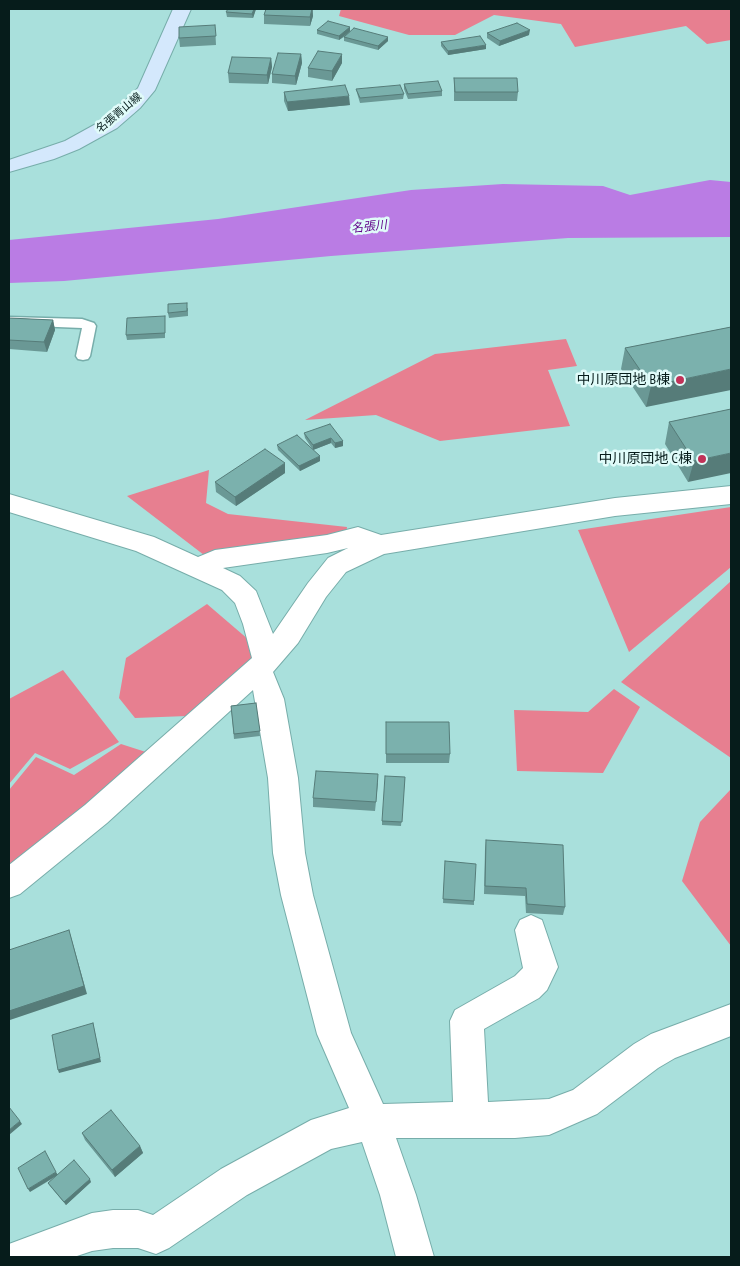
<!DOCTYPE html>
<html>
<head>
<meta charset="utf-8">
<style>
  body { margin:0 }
  #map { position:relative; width:740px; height:1266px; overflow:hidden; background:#a9e0dc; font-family:"PT Sans Narrow",sans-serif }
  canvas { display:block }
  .frame { position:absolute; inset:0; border:10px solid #061c1b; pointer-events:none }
</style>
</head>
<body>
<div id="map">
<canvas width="740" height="1266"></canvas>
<div class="frame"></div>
</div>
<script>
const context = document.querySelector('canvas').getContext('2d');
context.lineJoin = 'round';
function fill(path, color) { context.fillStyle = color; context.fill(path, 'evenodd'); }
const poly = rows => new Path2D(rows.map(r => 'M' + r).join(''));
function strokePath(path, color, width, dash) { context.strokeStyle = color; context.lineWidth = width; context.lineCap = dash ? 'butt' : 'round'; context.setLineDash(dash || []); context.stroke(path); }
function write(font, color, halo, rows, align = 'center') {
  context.font = font + ' "PT Sans Narrow","Noto Sans JP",sans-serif'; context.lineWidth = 5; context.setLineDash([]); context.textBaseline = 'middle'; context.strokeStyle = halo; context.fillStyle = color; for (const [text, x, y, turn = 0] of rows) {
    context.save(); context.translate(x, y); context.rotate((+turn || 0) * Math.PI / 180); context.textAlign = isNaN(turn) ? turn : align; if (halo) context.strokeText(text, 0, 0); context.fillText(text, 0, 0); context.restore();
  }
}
const green = poly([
  [341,9,731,9,731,40,707,44,686,26,575,47,561,24,494,15,455,35,409,35,339,16],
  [566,339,577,366,548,370,570,426,440,441,376,415,305,420,435,354],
  [209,470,206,503,228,514,347,527,346,534,204,555,127,496],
  [731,507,731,567,629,652,578,530],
  [731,581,731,758,621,682],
  [207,604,270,658,187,716,135,718,119,698,126,658],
  [63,670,119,742,70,769,35,753,9,784,9,699],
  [614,689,640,707,603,773,517,771,514,710,588,712],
  [121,744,152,754,9,866,9,790,36,757,74,775],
  [731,789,731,946,682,881,700,822]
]);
const water = poly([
  [710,180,731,182,731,237,568,238,331,256,64,281,9,283,9,240,218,219,411,190,503,184,603,186,630,195]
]);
const lane = poly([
  [9,317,82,319,94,323,96,326,90,356,88,359,83,360,78,359,76,356,82,328,9,325,9,317]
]);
const street = poly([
  [731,486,731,504,615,516,384,554,346,572,326,597,298,643,273,672,284,699,298,778,305,853,313,895,351,1033,383,1104,453,1102,450,1021,455,1010,515,976,523,968,515,930,520,920,531,915,542,920,558,967,547,990,539,998,484,1029,488,1102,549,1099,573,1090,634,1044,651,1034,731,1004,731,1036,675,1058,658,1068,597,1114,549,1135,515,1138,396,1138,416,1195,434,1257,396,1257,380,1195,362,1142,331,1149,247,1195,169,1248,156,1254,138,1248,113,1248,92,1251,74,1257,9,1257,9,1244,92,1213,113,1210,138,1210,153,1215,221,1169,311,1120,349,1108,317,1034,281,895,273,853,268,778,253,690,107,823,20,894,9,898,9,865,85,805,252,658,243,624,235,603,222,590,136,551,9,512,9,494,154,537,198,557,215,550,327,535,358,527,381,535,615,498,731,486],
  [348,548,328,558,308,583,273,634,256,591,240,576,223,568,327,553,348,548]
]);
const secondary = poly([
  [173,9,191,9,155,90,140,108,117,128,79,149,54,159,9,172,9,160,65,141,103,120,126,100,138,88,173,9]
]);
const wall = poly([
  [256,9,253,18,227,17,226,12],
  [266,9,320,9,320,10,313,9,313,16,310,26,264,24,264,15],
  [215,25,216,45,180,47,179,38],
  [350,27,350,31,388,41,378,50,344,41,344,37,339,40,317,34,317,30],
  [487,33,529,35,499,46,487,38],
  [441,42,486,49,448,55,441,46],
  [301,54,302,63,296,85,272,83,272,74],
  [271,58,272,67,268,84,229,83,228,73],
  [342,63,332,81,308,77,308,68],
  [454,78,518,92,517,101,454,101],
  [404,84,442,91,442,96,408,99,404,89],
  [356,89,404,94,403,99,360,103,357,93],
  [284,92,350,105,288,111,284,101],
  [188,308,188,316,169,318,168,313],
  [9,318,53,320,55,330,47,352,9,349],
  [165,321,165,338,127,340,126,335],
  [731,327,646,407,621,369,625,348],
  [731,409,688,482,665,444,669,422],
  [304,433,343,441,343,446,335,448,331,443,313,450,305,438],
  [277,445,320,461,300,471,278,450],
  [285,473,236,506,216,492,215,482],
  [256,703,260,736,234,739,231,706],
  [386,722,450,754,449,763,386,763],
  [405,777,401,826,382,825,382,821],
  [378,783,375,811,313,807,313,798],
  [486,840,565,907,563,915,526,913,525,896,484,894,485,849],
  [445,861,474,901,474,905,443,903],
  [82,1133,140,1146,143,1153,115,1177,85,1140],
  [58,1175,91,1182,66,1205,50,1186,48,1183,57,1176,30,1192]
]);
const shadedWall = poly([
  [254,9,256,9,253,18,252,14],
  [312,9,313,16,310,26,310,17],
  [350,27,350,31,339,40,339,36],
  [530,30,529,35,499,46,500,41],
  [388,37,388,41,378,50,378,46],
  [486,45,486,49,448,55,448,51],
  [301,54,302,63,296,85,295,76],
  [342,54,342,63,332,81,332,71],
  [271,58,272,67,268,84,267,75],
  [349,96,350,105,288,111,287,102],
  [53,320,55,330,47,352,44,342],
  [731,369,731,390,646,407,651,386],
  [331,438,331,443,313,450,313,445],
  [343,441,343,446,335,448,335,443],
  [731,453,731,473,688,482,694,461],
  [320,456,320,461,300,471,299,466],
  [285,463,285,473,236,506,235,497],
  [69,930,87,994,10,1020,9,1016,9,1011],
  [93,1023,101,1062,59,1073,58,1070],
  [20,1121,22,1124,9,1135,9,1130],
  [140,1146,143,1153,115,1177,112,1170],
  [56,1172,58,1175,30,1192,28,1189],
  [90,1179,91,1182,66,1205,64,1202]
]);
const building = poly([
  [228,9,254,9,252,14,226,12,228,9],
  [266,9,312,9,310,17,264,15,266,9],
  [328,21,350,27,339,36,317,30,328,21],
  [517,23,530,30,500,41,487,33,517,23],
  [215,25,216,36,179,38,179,27,215,25],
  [354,28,388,37,378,46,344,37,354,28],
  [480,36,486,45,448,51,441,42,480,36],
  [318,51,342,54,332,71,308,68,318,51],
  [278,53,301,54,295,76,272,74,278,53],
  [232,57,271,58,267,75,228,73,232,57],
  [454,78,517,78,518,92,455,92,454,78],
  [438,81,442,91,408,94,404,84,438,81],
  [345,85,349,96,287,102,284,92,345,85],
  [400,85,404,94,360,98,356,89,400,85],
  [187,303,187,311,168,313,168,304,187,303],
  [165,316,165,333,126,335,127,318,165,316],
  [9,318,53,320,44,342,9,340,9,318],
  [731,327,731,369,651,386,625,348,731,327],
  [731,409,731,453,694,461,669,422,731,409],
  [330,424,343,441,335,443,331,438,313,445,304,433,330,424],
  [297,435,320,456,299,466,277,445,297,435],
  [265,449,285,463,235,497,215,482,265,449],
  [256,703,260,731,234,734,231,706,256,703],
  [386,722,449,722,450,754,386,754,386,722],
  [316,771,378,774,376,802,313,798,316,771],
  [385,776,405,777,402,822,382,821,385,776],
  [486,840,563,845,565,907,527,904,526,888,485,886,486,840],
  [445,861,476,864,474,901,443,899,445,861],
  [69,930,84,986,9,1011,9,950,69,930],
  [93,1023,100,1058,58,1070,52,1035,93,1023],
  [9,1107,20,1121,9,1130,9,1107],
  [111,1110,140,1146,112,1170,82,1133,111,1110],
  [45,1151,56,1172,28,1189,18,1168,45,1151],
  [74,1160,90,1179,64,1202,48,1183,74,1160]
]);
const markers = [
  [680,380,5,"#c13258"],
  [702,459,5,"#c13258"]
];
const farStreetnames = [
  ["名張青山線",119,113,-40]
];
const farWaternames = [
  ["名張川",369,227,-6]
];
const poiNames = [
  ["中川原団地 B棟",670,380],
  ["中川原団地 C棟",692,459]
];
fill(green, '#e77f90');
fill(water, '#ba7ce4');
strokePath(lane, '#77adaa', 3);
strokePath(street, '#77adaa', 2);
strokePath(secondary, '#77adaa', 2);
fill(lane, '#fff');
fill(street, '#fff');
fill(secondary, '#d4e8fc');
fill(wall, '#6a9895');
fill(shadedWall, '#567c79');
fill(building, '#7bb1ad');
strokePath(building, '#567c79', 1);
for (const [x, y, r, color] of markers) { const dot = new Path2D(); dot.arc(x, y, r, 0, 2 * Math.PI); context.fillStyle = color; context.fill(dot); strokePath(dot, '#e0fbf9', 2); }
write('11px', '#061c1b', '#e0fbf9', farStreetnames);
write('italic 12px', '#5f0088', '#e0fbf9', farWaternames);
write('14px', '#061c1b', '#e0fbf9', poiNames, 'right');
</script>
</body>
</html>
